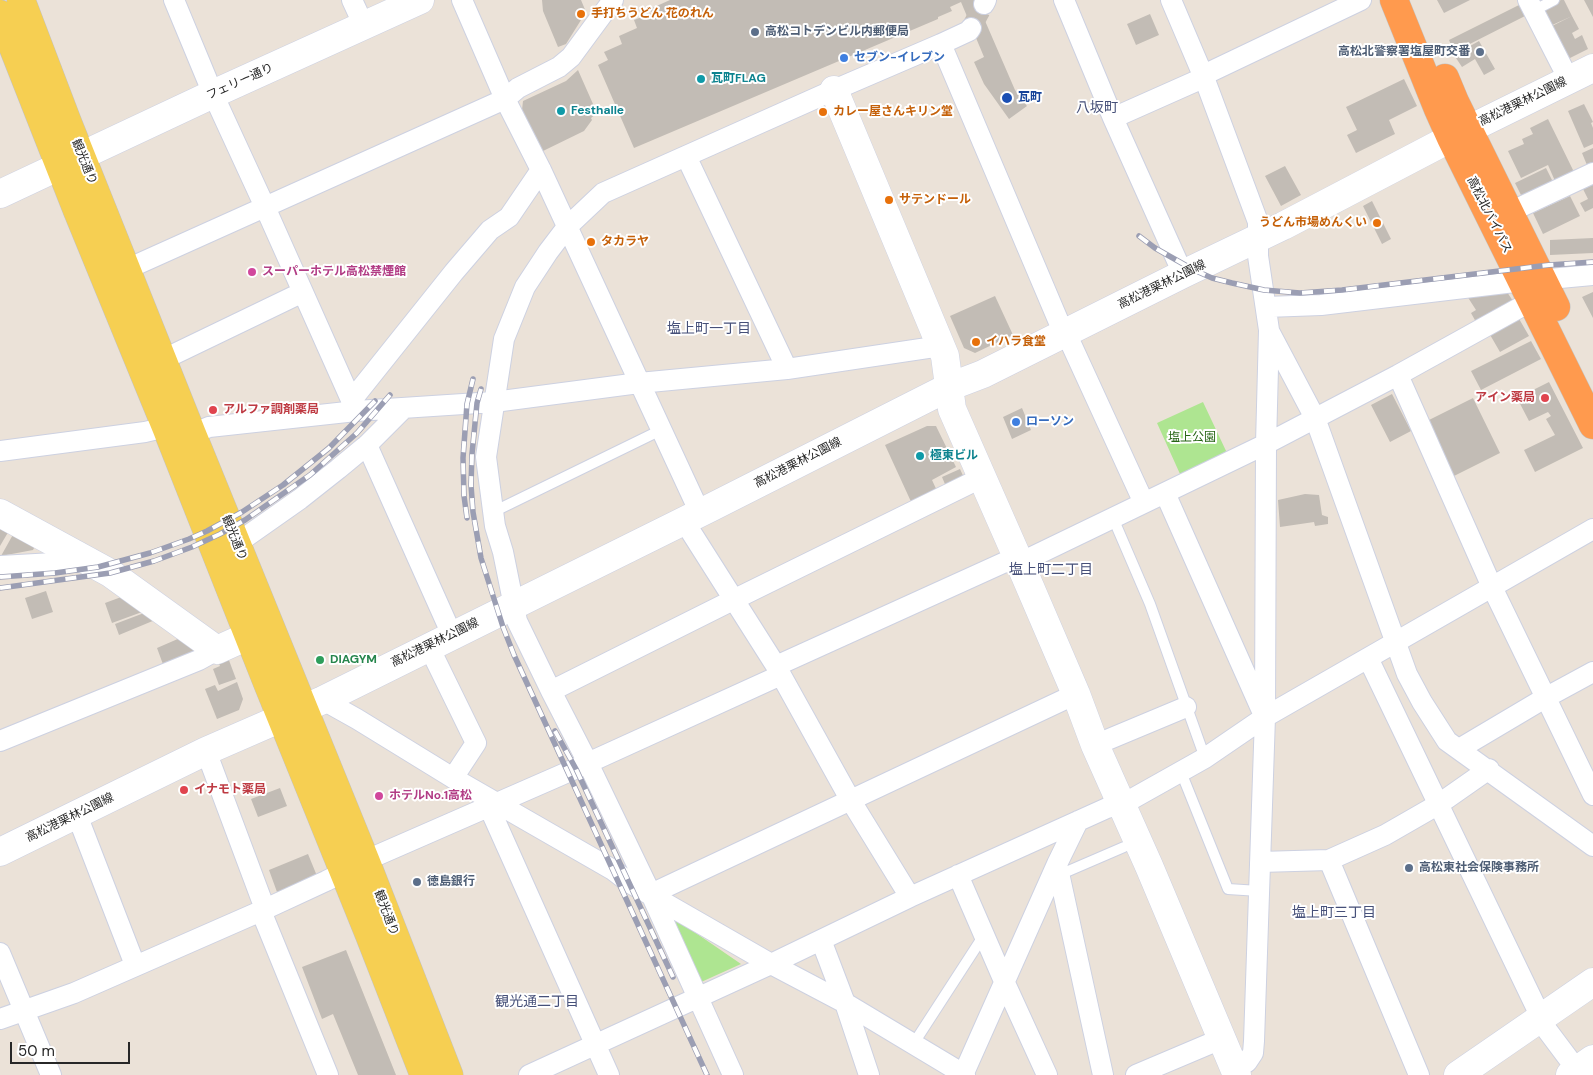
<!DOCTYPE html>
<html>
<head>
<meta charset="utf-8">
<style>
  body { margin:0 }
  #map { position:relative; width:1593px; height:1075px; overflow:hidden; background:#ebe2d8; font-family:"DM Sans",sans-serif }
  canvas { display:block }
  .scale { position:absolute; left:10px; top:1042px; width:120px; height:22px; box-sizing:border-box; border:2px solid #272727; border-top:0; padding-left:6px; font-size:15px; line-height:18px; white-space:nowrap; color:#272727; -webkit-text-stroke:4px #fff; paint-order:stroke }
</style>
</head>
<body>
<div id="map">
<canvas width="1593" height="1075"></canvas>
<div class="scale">50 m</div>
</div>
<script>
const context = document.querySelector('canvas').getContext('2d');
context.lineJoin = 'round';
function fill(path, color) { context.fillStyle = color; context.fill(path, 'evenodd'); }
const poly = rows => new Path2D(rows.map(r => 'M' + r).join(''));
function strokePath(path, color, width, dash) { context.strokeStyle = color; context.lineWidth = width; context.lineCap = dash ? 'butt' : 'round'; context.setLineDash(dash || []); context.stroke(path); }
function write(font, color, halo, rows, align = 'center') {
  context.font = font + ' "DM Sans","Noto Sans JP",sans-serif'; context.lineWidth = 4; context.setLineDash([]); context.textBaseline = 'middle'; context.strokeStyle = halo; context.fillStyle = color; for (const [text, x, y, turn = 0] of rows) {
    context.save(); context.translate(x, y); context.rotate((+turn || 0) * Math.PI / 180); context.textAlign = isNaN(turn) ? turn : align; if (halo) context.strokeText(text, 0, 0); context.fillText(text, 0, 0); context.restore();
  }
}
const green = poly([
  [1203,402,1227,453,1180,474,1157,423],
  [674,918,741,964,699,983]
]);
const building = poly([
  [542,0,581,0,586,12,566,44,558,47,543,11],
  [670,0,976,0,1015,90,1027,106,1009,119,984,84,974,62,984,57,961,2,950,7,952,11,938,17,938,19,634,148,598,65,608,60,604,52,622,44,619,36,637,28,634,20,652,13,650,9],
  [1437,0,1470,0,1444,13],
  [1561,0,1564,0,1572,16,1548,27,1540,11],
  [1584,0,1593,0,1593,17],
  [1521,4,1527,15,1454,52,1449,40],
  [1150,14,1159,35,1136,45,1127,24],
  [1572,16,1579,29,1572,33,1575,39,1582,35,1588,49,1564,61,1548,28],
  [1479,41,1495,69,1484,75,1475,59,1462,67,1454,55],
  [578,70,597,113,591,118,592,120,584,131,543,151,522,110,523,101,566,81],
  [1404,79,1417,106,1389,120,1395,134,1356,153,1347,135,1357,130,1346,107],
  [1584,104,1593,122,1591,123,1593,128,1593,144,1584,148,1568,111],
  [1548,119,1574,172,1555,181,1548,165,1521,178,1508,151,1524,144,1522,139,1533,134,1530,128],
  [1593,148,1593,168,1589,170,1582,153],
  [1285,166,1301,195,1281,206,1265,176],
  [1546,168,1555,186,1524,201,1515,183],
  [1593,182,1593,208,1585,212,1580,203,1588,199,1582,187],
  [1570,196,1580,216,1543,234,1533,213],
  [1372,201,1391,239,1382,244,1363,206],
  [1593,238,1593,253,1550,255,1550,240],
  [1507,292,1513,301,1476,322,1471,313,1476,310,1467,296],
  [1593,292,1593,318,1582,297],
  [995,296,1013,335,975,353,964,348,950,316],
  [1518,317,1529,336,1500,352,1489,333],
  [1531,341,1541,359,1481,390,1471,371],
  [1549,382,1583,448,1535,472,1524,450,1555,435,1546,419,1551,416,1548,412,1529,421,1517,398],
  [1392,394,1411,431,1390,442,1371,405],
  [1473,398,1500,453,1454,476,1427,421],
  [1022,408,1031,430,1012,439,1003,417],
  [927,426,936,426,956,467,932,480,938,493,913,506,885,445],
  [960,469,965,480,947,489,942,477],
  [1305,494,1319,495,1322,515,1328,517,1328,524,1315,526,1314,522,1280,527,1278,500],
  [0,524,10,529,0,546],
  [15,531,36,544,33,550,1,556],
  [46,591,53,612,32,619,25,598],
  [124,596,142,612,112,623,105,603],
  [144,613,155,620,119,635,115,624],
  [180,638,196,651,164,667,157,648],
  [227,655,236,679,219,685,213,669,220,666,217,659],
  [237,682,243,699,239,710,217,719,205,689,215,685,218,691],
  [280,788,287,806,258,817,251,799],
  [308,854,317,876,277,892,269,870],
  [346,950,396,1075,358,1075,333,1014,322,1019,302,967]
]);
const streetTunnel = poly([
  [971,28,984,4]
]);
const lane = poly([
  [1533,11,1554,0],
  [493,512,661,430],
  [1113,518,1150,604,1205,758],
  [1181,772,1228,889,1259,891],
  [1059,875,1124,847],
  [914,1043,984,935]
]);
const street = poly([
  [174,0,213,94,265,207,356,411],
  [352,0,364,26],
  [462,0,505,99,541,170,700,513],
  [1064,0,1113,118,1183,274],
  [1171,0,1205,80,1258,222,1258,256,1269,330,1266,444,1265,717,1254,1041,1253,1053,1247,1062,1234,1069],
  [1528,0,1569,80],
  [984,4,986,0],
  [941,44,1058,320,1072,346,1144,503],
  [1113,118,1194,82,1212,71,1361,0],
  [686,156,787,369],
  [1510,212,1593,173],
  [127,269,505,99,518,88,559,67,571,57,613,0],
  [1266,307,1321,305,1506,283,1593,275],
  [1269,331,1315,418,1407,674,1422,702,1447,741,1593,846],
  [162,360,303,292],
  [1398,375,1492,587,1593,795],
  [351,401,454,272,490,230,509,217,541,170],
  [192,434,209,427,356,411,494,402,639,383,787,369,941,346],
  [367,445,452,635],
  [0,451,145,432,166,427],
  [1165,493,1262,711],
  [684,521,776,666,851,801,910,897],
  [236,544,300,499,338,469,367,445,404,408],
  [0,566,89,561],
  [429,647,476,743,453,778],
  [1368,658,1547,1030,1577,1070],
  [776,666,1003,563,1032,557,1266,444,1398,375,1519,308,1533,302],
  [551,691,735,599,983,477],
  [323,700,357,719,453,778,613,870,630,883,771,964,845,1003,965,1075],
  [0,741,199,660,217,650],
  [1095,745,1186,707],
  [1459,749,1545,698,1593,672],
  [206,751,265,909],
  [497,803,493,816,609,1075],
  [77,815,135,965],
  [1329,860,1419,1075],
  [1260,862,1329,860,1385,835,1439,804,1489,769],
  [1057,864,1103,1075],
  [958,875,1004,981,1047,1075],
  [651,894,1076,694],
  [261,911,328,1075],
  [821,940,845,1003,869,1075],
  [0,953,51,1075],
  [0,1019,74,993,261,911,326,881,378,855,568,772,781,675],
  [529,1075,771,964,910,897,1107,808,1132,799,1205,758,1265,717,1593,529],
  [733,1075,651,894,588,763,551,691,517,621,503,552,495,526,486,457,504,339,525,287,548,252,567,227,603,193,834,90,941,44,969,31,971,28],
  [963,1075,1057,864,1078,821],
  [1136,1075,1221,1039]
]);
const secondary = poly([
  [834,90,945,356,952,409,1018,559,1076,694,1095,745,1149,866,1237,1075],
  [0,194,213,94,420,0],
  [0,513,110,573,217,650,248,636],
  [0,852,206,751,323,700,710,508,949,387,983,374,1183,274,1283,226,1451,138,1593,68],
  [1458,1075,1593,982],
  [1570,1075,1593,1059]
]);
const primary = poly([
  [21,0,67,121,192,434,366,862,449,1075],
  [0,14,77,210,166,427,267,682,369,934,424,1075]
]);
const highway = poly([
  [1394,0,1438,109,1451,138,1593,425],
  [1445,78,1455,102,1556,307]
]);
const rail = poly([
  [1139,236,1155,248,1194,270,1212,278,1232,283,1264,290,1300,293,1342,290,1549,265,1593,262],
  [481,389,477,403,472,454,471,485,473,512,481,558,503,627,514,655,707,1075],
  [467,518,464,496,463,458,467,404,473,379],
  [0,577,55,573,98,567,150,553,189,539,207,531,242,512,283,485,329,448,375,401],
  [0,588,110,573,154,561,192,547,220,534,245,520,310,475,357,433,390,395],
  [555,731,576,769,673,977]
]);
const markers = [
  [581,14,5,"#e8710a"],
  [755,32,5,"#5c6f8a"],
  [1480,52,5,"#5c6f8a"],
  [844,58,5,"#3f7fe0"],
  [701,79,5,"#0f9aa8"],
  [1007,98,6,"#1a4fb4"],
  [561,111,5,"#0f9aa8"],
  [823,112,5,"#e8710a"],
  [889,200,5,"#e8710a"],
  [1377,223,5,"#e8710a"],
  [591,242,5,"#e8710a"],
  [252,272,5,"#d1479c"],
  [976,342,5,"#e8710a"],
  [1545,398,5,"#e0444e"],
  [213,410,5,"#e0444e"],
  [1016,422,5,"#3f7fe0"],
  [920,456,5,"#0f9aa8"],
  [320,660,5,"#2e9e5b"],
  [184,790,5,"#e0444e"],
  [379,796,5,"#d1479c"],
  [1409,868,5,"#5c6f8a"],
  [417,882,5,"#5c6f8a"]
];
const foodNames = [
  ["手打ちうどん 花のれん",591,14],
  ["カレー屋さんキリン堂",833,112],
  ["サテンドール",899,200],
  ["うどん市場めんくい",1367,223,"right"],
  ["タカラヤ",601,242],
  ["イハラ食堂",986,342]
];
const serviceNames = [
  ["高松コトデンビル内郵便局",765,32],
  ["高松北警察署塩屋町交番",1470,52,"right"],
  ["高松東社会保険事務所",1419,868],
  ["徳島銀行",427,882]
];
const shopNames = [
  ["セブン-イレブン",854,58],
  ["ローソン",1026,422]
];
const cultureNames = [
  ["瓦町FLAG",711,79],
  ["Festhalle",571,111],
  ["極東ビル",930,456]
];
const streetNames = [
  ["フェリー通り",240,82,-24],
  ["高松港栗林公園線",1523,102,-26],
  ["観光通り",84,162,68],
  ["高松北バイパス",1489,215,63],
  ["高松港栗林公園線",1162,285,-26],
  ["高松港栗林公園線",798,463,-27],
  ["観光通り",234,538,68],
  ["高松港栗林公園線",435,643,-26],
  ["高松港栗林公園線",70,818,-26],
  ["観光通り",386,913,69]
];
const transitNames = [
  ["瓦町",1018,98]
];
const hotelNames = [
  ["スーパーホテル高松禁煙館",262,272],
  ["ホテルNo.1高松",389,796]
];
const healthNames = [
  ["アイン薬局",1535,398,"right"],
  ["アルファ調剤薬局",223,410],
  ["イナモト薬局",194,790]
];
const parkNames = [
  ["塩上公園",1192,438]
];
const leisureNames = [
  ["DIAGYM",330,660]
];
const neighbourhoodNames = [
  ["八坂町",1097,108],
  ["塩上町一丁目",709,329],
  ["塩上町二丁目",1051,570],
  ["塩上町三丁目",1334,913],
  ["観光通二丁目",537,1002]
];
fill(green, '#aee591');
fill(building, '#c2bcb5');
strokePath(streetTunnel, '#c4bdb5', 20, [20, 10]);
strokePath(lane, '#cdd1e1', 12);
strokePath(street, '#cdd1e1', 22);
strokePath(secondary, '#cdd1e1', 29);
strokePath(primary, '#c3c3c3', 29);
strokePath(highway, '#c3c3c3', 29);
strokePath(lane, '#fff', 10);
strokePath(street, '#fff', 20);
strokePath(secondary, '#fff', 28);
strokePath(primary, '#f6cf52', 28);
strokePath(highway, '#ff9a4e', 28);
strokePath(rail, '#9b9eb3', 5.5);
strokePath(rail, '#fff', 4, [11]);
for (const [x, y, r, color] of markers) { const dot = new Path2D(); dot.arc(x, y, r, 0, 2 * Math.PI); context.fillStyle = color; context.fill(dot); strokePath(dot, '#fff', 2); }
write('bold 12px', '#c56008', '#fff', foodNames, 'left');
write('bold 12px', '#4e5e75', '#fff', serviceNames, 'left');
write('bold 12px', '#366cbe', '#fff', shopNames, 'left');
write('bold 12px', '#0d838f', '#fff', cultureNames, 'left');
write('12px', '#272727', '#fff', streetNames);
write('bold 12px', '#164399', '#fff', transitNames, 'left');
write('bold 12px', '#b23c85', '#fff', hotelNames, 'left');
write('bold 12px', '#be3a42', '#fff', healthNames, 'left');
write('12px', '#276516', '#fff', parkNames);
write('bold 12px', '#27864d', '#fff', leisureNames, 'left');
write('14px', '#465079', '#fff', neighbourhoodNames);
</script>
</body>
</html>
